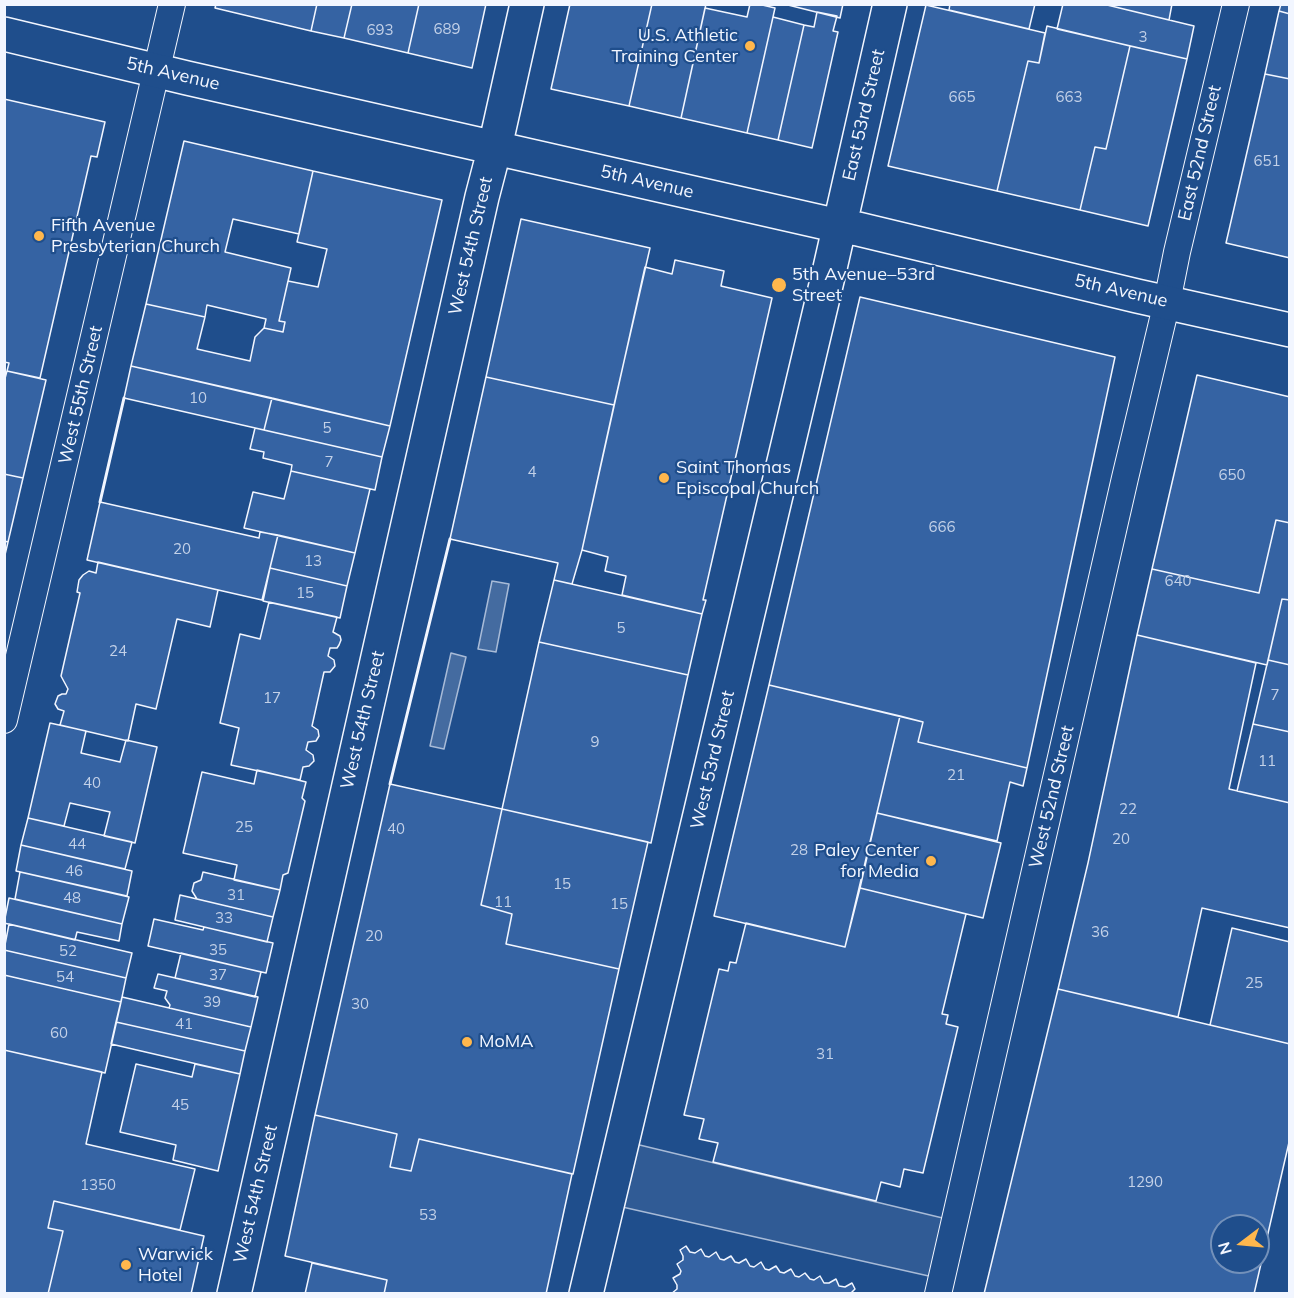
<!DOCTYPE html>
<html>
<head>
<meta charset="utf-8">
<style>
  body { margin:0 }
  #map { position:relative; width:1294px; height:1298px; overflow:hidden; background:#1f4e8c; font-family:Mulish,sans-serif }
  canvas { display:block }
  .frame { position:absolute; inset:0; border:6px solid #f2f6ff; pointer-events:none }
  .north { position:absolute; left:1210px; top:1214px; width:60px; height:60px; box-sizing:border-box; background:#1f4e8c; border:2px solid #7391ba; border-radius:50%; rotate:254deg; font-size:16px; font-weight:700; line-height:24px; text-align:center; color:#f2f6ff }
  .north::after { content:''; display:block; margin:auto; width:21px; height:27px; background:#ffb74d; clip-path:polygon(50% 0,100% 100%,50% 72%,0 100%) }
</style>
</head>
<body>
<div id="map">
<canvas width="1294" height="1298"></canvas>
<div class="frame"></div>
<div class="north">N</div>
</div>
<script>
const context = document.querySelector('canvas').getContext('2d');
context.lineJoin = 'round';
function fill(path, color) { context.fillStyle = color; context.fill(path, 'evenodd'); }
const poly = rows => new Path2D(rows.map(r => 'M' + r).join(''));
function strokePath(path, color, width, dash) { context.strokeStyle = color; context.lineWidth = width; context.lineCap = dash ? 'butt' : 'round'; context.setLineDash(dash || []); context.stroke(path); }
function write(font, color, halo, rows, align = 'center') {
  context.font = font + ' Mulish,sans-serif'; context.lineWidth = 4.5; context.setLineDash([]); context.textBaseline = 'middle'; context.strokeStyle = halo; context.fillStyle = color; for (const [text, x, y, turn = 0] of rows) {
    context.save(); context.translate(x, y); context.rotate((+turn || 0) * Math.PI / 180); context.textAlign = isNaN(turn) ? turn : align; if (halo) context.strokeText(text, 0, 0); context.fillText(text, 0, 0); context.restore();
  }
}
const green = poly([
  [623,1141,955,1221,942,1279,609,1204,623,1141]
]);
const water = poly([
  [492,581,509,584,496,652,478,649,492,581],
  [451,653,466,657,444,749,430,746,451,653]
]);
const building = poly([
  [216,4,317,4,311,31,215,8,216,4],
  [317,4,352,4,344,38,311,31,317,4],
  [352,4,419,4,408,53,344,38,352,4],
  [419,4,486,4,472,68,408,53,419,4],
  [570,4,652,4,629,106,551,89,570,4],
  [652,4,706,4,681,118,629,106,652,4],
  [750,4,758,4,775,8,747,133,681,118,705,8,747,17,750,4],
  [784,4,843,4,840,18,784,4],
  [950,4,1035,4,1029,29,949,10,950,4],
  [1063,4,1103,4,1194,26,1187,59,1057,29,1063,4],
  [1103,4,1172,4,1169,20,1103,4],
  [1281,4,1290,4,1290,14,1279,11,1281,4],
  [926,5,1045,33,1039,63,1028,61,997,191,888,166,926,5],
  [1279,11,1290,14,1290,79,1265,74,1279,11],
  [817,12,837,16,833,31,838,32,812,148,778,140,804,25,814,27,817,12],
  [773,17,804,25,778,140,747,133,773,17],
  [1047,26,1130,46,1106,149,1095,147,1080,210,997,191,1028,61,1039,63,1047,26],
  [1130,46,1187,59,1148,226,1080,210,1095,147,1106,149,1130,46],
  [1265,74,1290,79,1290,258,1226,243,1265,74],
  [4,99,105,122,97,157,91,156,40,378,7,371,9,363,4,362,4,99],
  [184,141,313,171,299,234,233,219,225,252,291,268,279,321,285,322,283,332,264,328,266,319,207,305,205,317,146,304,184,141],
  [313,171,442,200,390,426,131,366,146,304,205,317,197,349,250,361,255,337,264,328,283,332,285,322,279,321,288,281,318,287,327,249,297,242,313,171],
  [521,219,650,248,614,405,486,377,521,219],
  [675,260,724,271,721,286,772,298,703,600,706,600,702,614,622,595,626,576,605,571,608,557,582,550,645,267,672,274,675,260],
  [860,297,1115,357,1027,768,918,742,923,722,769,685,860,297],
  [131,366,272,398,264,430,124,398,131,366],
  [7,371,46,380,23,478,4,474,4,382,7,371],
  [1197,375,1290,397,1290,523,1276,520,1259,593,1152,569,1197,375],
  [486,377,614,405,582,550,572,584,554,580,558,563,450,539,486,377],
  [272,398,390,426,382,457,264,430,272,398],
  [255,428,382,457,375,490,291,471,292,465,263,458,264,452,250,449,255,428],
  [291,471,370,489,355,553,244,528,253,492,284,499,291,471],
  [4,474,23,478,8,542,4,541,4,474],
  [100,502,259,538,260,532,278,535,262,600,87,560,100,502],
  [1276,520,1290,523,1290,600,1282,599,1267,665,1137,635,1152,569,1259,593,1276,520],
  [278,535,355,553,347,586,270,568,278,535],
  [4,541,8,542,4,559,4,541],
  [98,562,218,590,210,627,177,619,156,709,136,704,128,741,60,725,64,711,58,709,55,704,58,696,62,694,66,694,68,689,61,676,80,593,77,592,79,580,83,575,89,571,96,573,98,562],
  [270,568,347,586,340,618,263,601,270,568],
  [554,580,702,614,688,675,539,642,554,580],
  [1282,599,1290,600,1290,665,1268,660,1282,599],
  [269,602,337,617,333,632,340,636,341,640,339,645,337,648,330,648,328,656,334,660,335,666,330,672,324,672,312,726,318,730,319,736,316,741,308,742,306,750,313,755,314,761,309,766,303,767,300,780,231,765,239,728,220,723,240,634,260,639,269,602],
  [1137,635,1256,663,1229,789,1290,803,1290,928,1202,908,1178,1017,1058,989,1088,863,1137,635],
  [539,642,688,675,651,843,502,809,539,642],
  [1268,660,1290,665,1290,732,1253,724,1268,660],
  [769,685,900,716,845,947,714,916,769,685],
  [900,716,923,722,918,742,1027,768,1023,786,1010,782,997,841,877,813,900,716],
  [50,723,86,731,81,753,120,762,126,740,157,747,135,843,104,836,110,812,70,803,64,826,28,818,50,723],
  [1253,724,1290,732,1290,803,1237,791,1253,724],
  [257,770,306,782,302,798,305,801,288,873,283,875,280,890,234,880,237,865,183,853,202,772,254,784,257,770],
  [390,784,502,809,481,905,512,914,506,944,619,969,573,1174,419,1139,411,1171,390,1167,397,1134,315,1115,390,784],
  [502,809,648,842,619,969,506,944,512,914,481,905,502,809],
  [877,813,1001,843,983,918,860,888,877,813],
  [28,818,132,842,125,869,21,845,28,818],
  [21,845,132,871,127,896,16,871,21,845],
  [20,872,129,897,122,924,15,899,20,872],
  [203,872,280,890,273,917,197,899,192,891,194,883,201,880,203,872],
  [860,888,966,914,942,1014,948,1015,946,1024,958,1027,923,1173,904,1169,900,1187,881,1182,876,1201,713,1162,718,1143,699,1139,704,1119,684,1115,719,969,728,971,730,962,736,963,746,923,845,947,860,888],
  [180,895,273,917,267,942,175,920,180,895],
  [9,898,122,924,119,941,77,932,75,940,4,923,9,898],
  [154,919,203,930,204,927,273,943,266,973,148,946,154,919],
  [9,924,132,953,126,978,4,950,9,924],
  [1232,928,1290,942,1290,1044,1210,1025,1232,928],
  [4,950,126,978,121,1002,4,975,4,950],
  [181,953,261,972,255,997,175,978,181,953],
  [158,974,258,997,251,1027,169,1008,170,1005,165,998,167,991,154,988,158,974],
  [4,975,121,1002,105,1073,4,1050,4,975],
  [1058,989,1290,1044,1290,1138,1254,1294,984,1294,1058,989],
  [1222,1226,1258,1226,1258,1262,1222,1262,1222,1226],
  [122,997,251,1027,245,1051,116,1022,122,997],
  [116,1022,245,1051,240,1074,111,1044,116,1022],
  [4,1050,102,1072,86,1144,195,1169,180,1230,54,1201,48,1228,63,1231,48,1294,4,1294,4,1050],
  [136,1064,192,1077,195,1064,240,1074,218,1171,173,1160,176,1145,120,1132,136,1064],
  [315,1115,397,1134,390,1167,411,1171,419,1139,572,1174,546,1294,384,1294,387,1280,285,1256,315,1115],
  [54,1201,204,1236,191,1294,48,1294,63,1231,48,1228,54,1201],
  [686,1246,690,1252,695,1253,701,1249,705,1256,709,1257,716,1252,720,1259,724,1260,731,1256,735,1262,739,1263,746,1259,750,1266,754,1267,761,1262,765,1269,769,1270,776,1266,780,1272,784,1273,791,1269,795,1276,799,1277,805,1273,810,1279,814,1280,820,1276,824,1283,829,1283,836,1279,839,1286,845,1287,852,1283,855,1289,850,1294,671,1294,677,1289,677,1285,673,1278,680,1274,681,1271,677,1264,683,1260,683,1256,680,1250,686,1246],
  [312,1263,387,1280,384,1294,305,1294,312,1263]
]);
const minor = poly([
  [4,720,172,4],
  [938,1294,1125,478,1167,302,1177,252,1236,4]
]);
const secondary = poly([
  [4,34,187,78,839,226,858,229,1137,296,1290,330],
  [234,1294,482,197,495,147,527,4],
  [586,1294,830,268,890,4]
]);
const wall = poly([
  [100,502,124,398],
  [390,784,450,539]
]);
const markers = [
  [750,46,6,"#ffb74d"],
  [39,236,6,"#ffb74d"],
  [779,285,8,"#ffb74d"],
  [664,478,6,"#ffb74d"],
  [931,861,6,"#ffb74d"],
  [467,1042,6,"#ffb74d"],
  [126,1265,6,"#ffb74d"]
];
const numberNames = [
  ["689",447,29],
  ["693",380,30],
  ["3",1143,37],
  ["665",962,97],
  ["663",1069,97],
  ["651",1267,161],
  ["10",198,398],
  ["5",327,428],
  ["7",329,462],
  ["4",532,472],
  ["650",1232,475],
  ["666",942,527],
  ["20",182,549],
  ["13",313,561],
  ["640",1178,581],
  ["15",305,593],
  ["5",621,628],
  ["24",118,651],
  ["7",1275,695],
  ["17",272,698],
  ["9",595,742],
  ["11",1267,761],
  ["21",956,775],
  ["40",92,783],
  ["22",1128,809],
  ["25",244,827],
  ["40",396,829],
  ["20",1121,839],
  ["44",77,844],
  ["28",799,850],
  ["46",74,871],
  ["15",562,884],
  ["31",236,895],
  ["48",72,898],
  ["11",503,902],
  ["15",619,904],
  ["33",224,918],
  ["36",1100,932],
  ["20",374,936],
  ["35",218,950],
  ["52",68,951],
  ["37",218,975],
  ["54",65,977],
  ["25",1254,983],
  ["39",212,1002],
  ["30",360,1004],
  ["41",184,1024],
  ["60",59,1033],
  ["31",825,1054],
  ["45",180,1105],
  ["1290",1145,1182],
  ["1350",98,1185],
  ["53",428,1215]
];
const poiNames = [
  ["U.S. Athletic",738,36,"right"],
  ["Training Center",738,57,"right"],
  ["Fifth Avenue",51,226],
  ["Presbyterian Church",51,247],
  ["5th Avenue–53rd",792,275],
  ["Street",792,296],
  ["Saint Thomas",676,468],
  ["Episcopal Church",676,489],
  ["Paley Center",919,851,"right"],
  ["for Media",919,872,"right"],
  ["MoMA",479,1042],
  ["Warwick",138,1255],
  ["Hotel",138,1276]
];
const streetNames = [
  ["5th Avenue",173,74,13],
  ["East 53rd Street",864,115,-77],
  ["East 52nd Street",1200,153,-77],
  ["5th Avenue",647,182,13],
  ["West 54th Street",471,246,-77],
  ["5th Avenue",1121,291,13],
  ["West 55th Street",81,395,-77],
  ["West 54th Street",363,720,-77],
  ["West 53rd Street",713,760,-77],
  ["West 52nd Street",1052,797,-77],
  ["West 54th Street",256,1194,-77]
];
fill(green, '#305b95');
strokePath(green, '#a8bbd7', 1.5);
fill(water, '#446ba0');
strokePath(water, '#a8bbd7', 1.5);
fill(building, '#3563a3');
strokePath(building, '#f2f6ff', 1.5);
strokePath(minor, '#f2f6ff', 28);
strokePath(secondary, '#f2f6ff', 36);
strokePath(minor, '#1f4e8c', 26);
strokePath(secondary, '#1f4e8c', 33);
strokePath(wall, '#f2f6ff', 3);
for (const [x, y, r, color] of markers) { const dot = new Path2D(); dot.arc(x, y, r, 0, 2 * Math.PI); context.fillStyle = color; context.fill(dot); strokePath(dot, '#1f4e8c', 2); }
write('15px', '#c3d1e8', null, numberNames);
write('18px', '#f2f6ff', '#1f4e8c', poiNames, 'left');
write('18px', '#f2f6ff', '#1f4e8c', streetNames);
</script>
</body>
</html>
